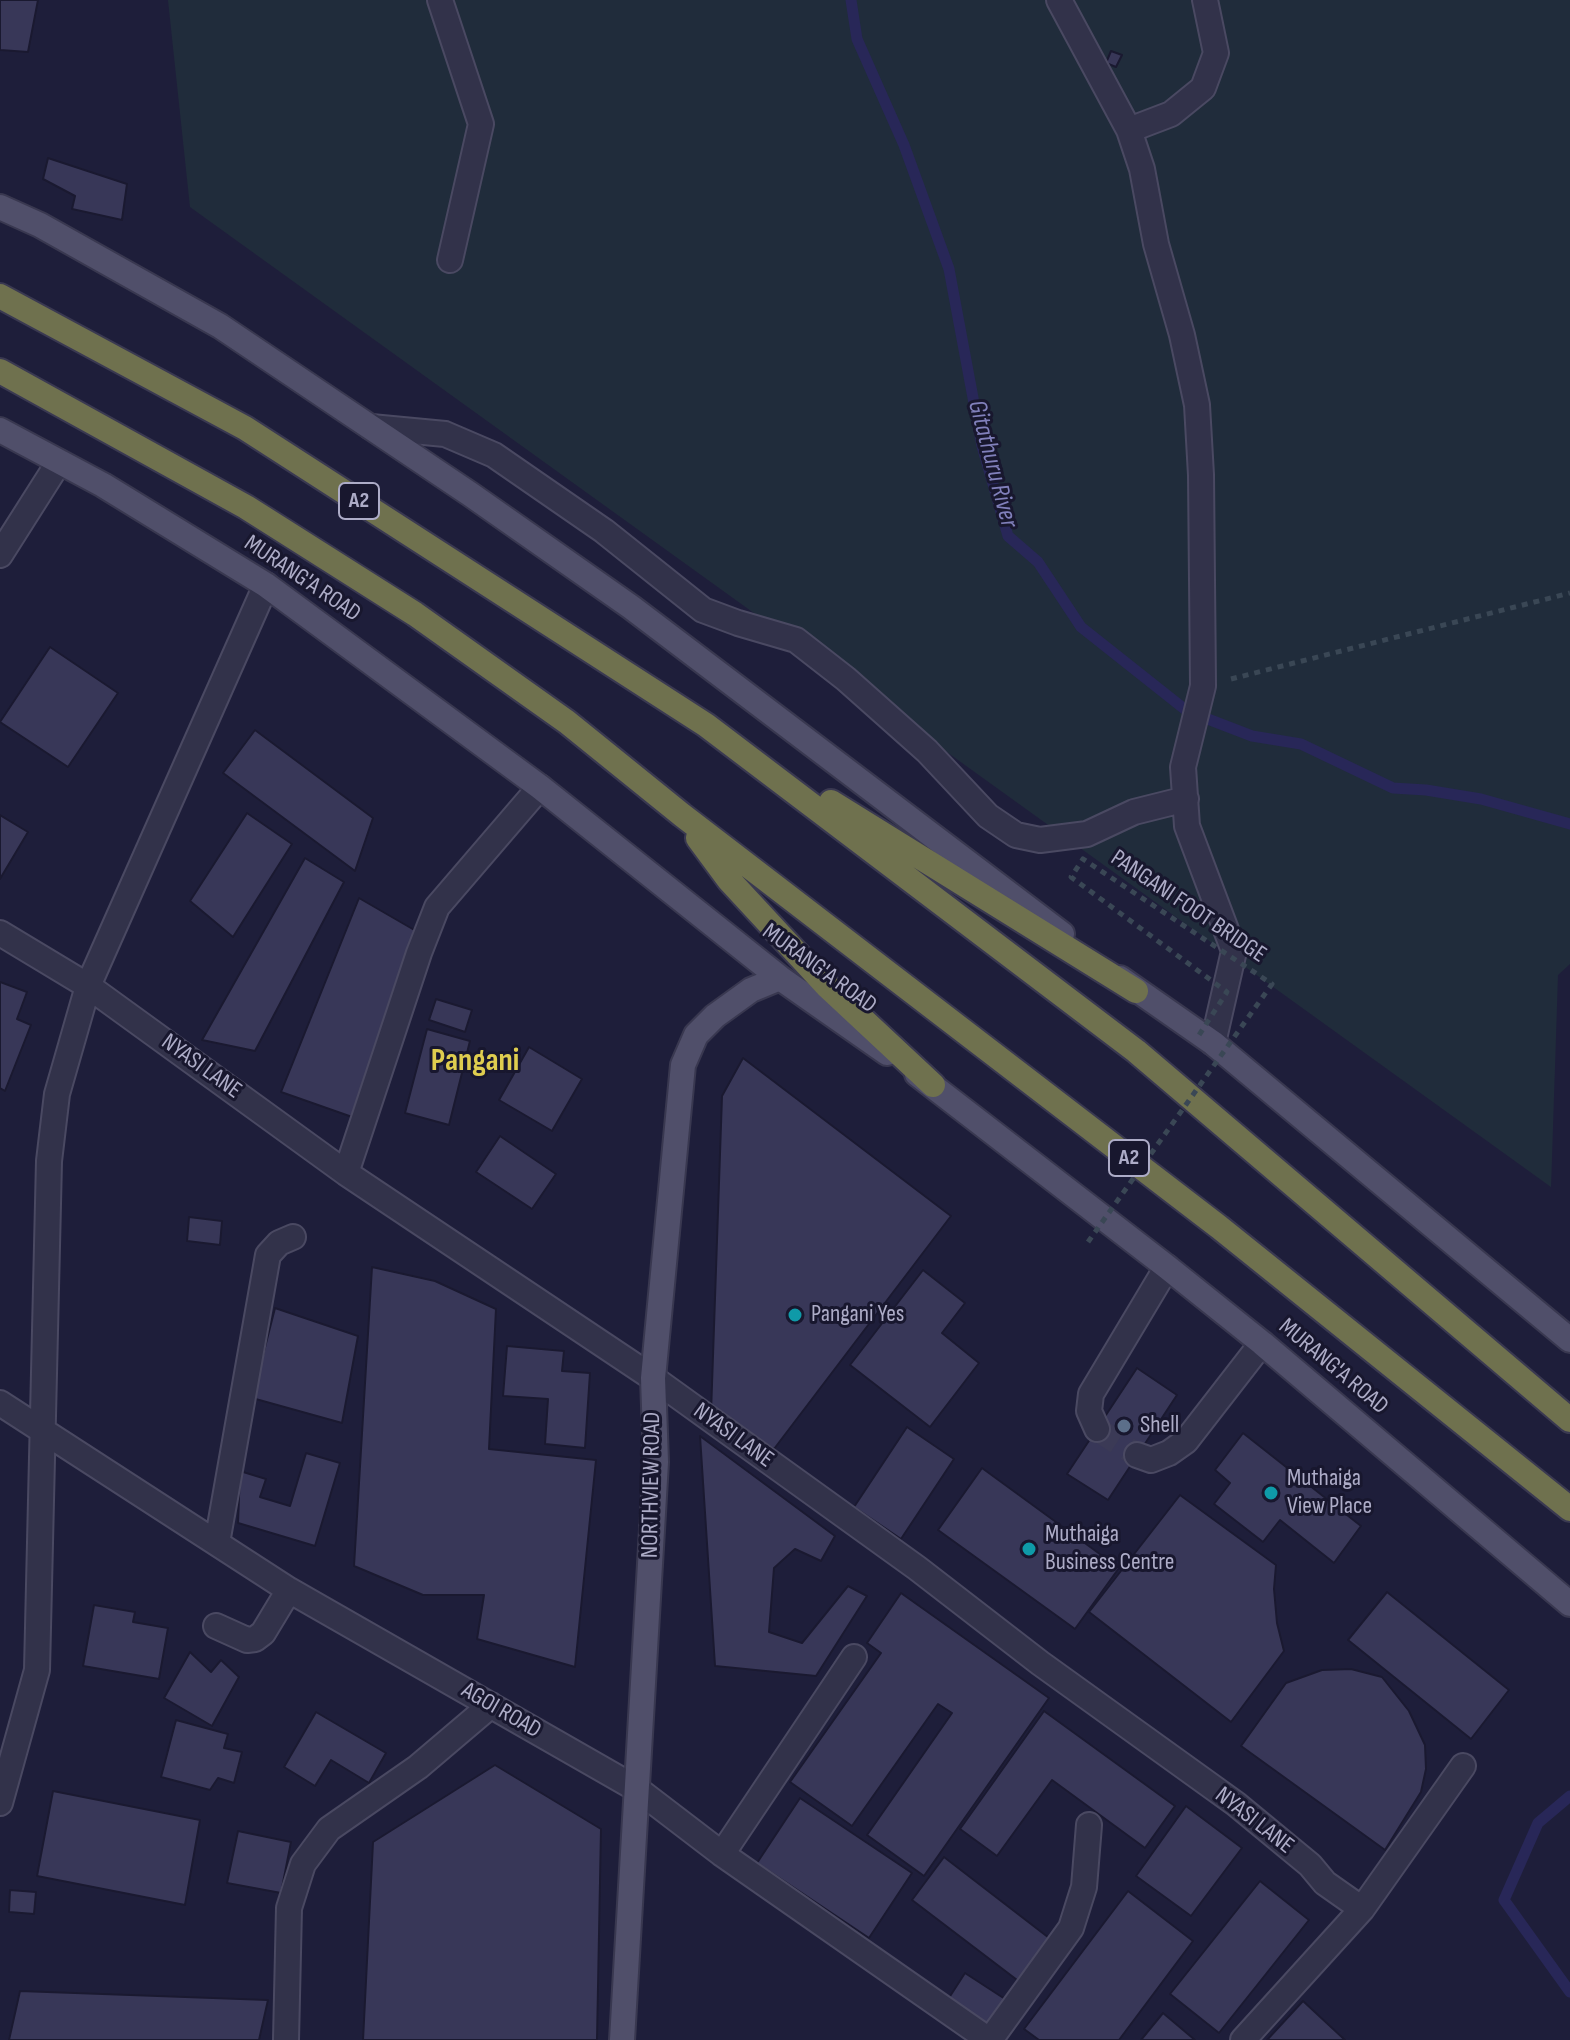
<!DOCTYPE html>
<html>
<head>
<meta charset="utf-8">
<style>
  body { margin:0 }
  canvas { display:block; background:#1e1e3a }
</style>
</head>
<body>
<canvas width="1570" height="2040"></canvas>
<script>
const context = document.querySelector('canvas').getContext('2d');
context.lineJoin = 'round';
function fill(path, color) { context.fillStyle = color; context.fill(path, 'evenodd'); }
const poly = rows => new Path2D(rows.map(r => 'M' + r).join(''));
function strokePath(path, color, width, dash) { context.strokeStyle = color; context.lineWidth = width; context.lineCap = dash ? 'butt' : 'round'; context.setLineDash(dash || []); context.stroke(path); }
function write(font, color, halo, rows, align = 'center') {
  context.font = font + ' "Sofia Sans Condensed",sans-serif'; context.lineWidth = 6; context.setLineDash([]); context.textBaseline = 'middle'; context.strokeStyle = halo; context.fillStyle = color; for (const [text, x, y, turn = 0] of rows) {
    context.save(); context.translate(x, y); context.rotate((+turn || 0) * Math.PI / 180); context.textAlign = isNaN(turn) ? turn : align; if (halo) context.strokeText(text, 0, 0); context.fillText(text, 0, 0); context.restore();
  }
}
const green = poly([
  [168,0,1570,0,1570,964,1558,975,1551,1187,190,207]
]);
const stream = poly([
  [851,0,857,39,904,145,949,269,982,446,1008,536,1038,562,1081,627,1187,711,1252,736,1301,744,1393,788,1426,790,1481,799,1570,824],
  [1570,1796,1538,1823,1504,1900,1570,1992]
]);
const building = poly([
  [0,0,38,0,28,52,0,50,0,0],
  [1111,51,1122,55,1116,67,1106,63,1111,51],
  [48,158,127,184,122,220,72,209,75,196,43,179,48,158],
  [50,647,118,693,68,767,0,722,50,647],
  [255,730,373,818,355,871,223,773,255,730],
  [247,813,292,844,233,937,190,901,247,813],
  [0,815,28,832,0,879,0,815],
  [305,858,344,882,255,1051,202,1040,305,858],
  [359,898,423,935,355,1118,281,1092,359,898],
  [0,982,27,992,17,1019,31,1025,5,1091,0,1088,0,982],
  [436,999,472,1010,465,1032,429,1020,436,999],
  [427,1029,470,1041,449,1125,405,1113,427,1029],
  [529,1047,582,1079,552,1131,499,1100,529,1047],
  [743,1058,951,1216,774,1449,711,1413,722,1096,743,1058],
  [500,1136,556,1174,532,1209,476,1172,500,1136],
  [189,1217,222,1221,220,1245,187,1241,189,1217],
  [372,1267,435,1281,496,1309,489,1449,596,1460,575,1667,477,1639,484,1595,423,1595,354,1566,372,1267],
  [923,1270,965,1303,942,1333,979,1363,930,1427,850,1365,923,1270],
  [275,1308,358,1336,342,1423,252,1398,275,1308],
  [507,1346,564,1351,562,1371,590,1373,585,1448,545,1444,548,1399,503,1396,507,1346],
  [1137,1368,1177,1395,1108,1500,1067,1474,1137,1368],
  [907,1427,954,1459,901,1539,854,1507,907,1427],
  [1243,1433,1361,1526,1334,1563,1280,1520,1263,1542,1214,1504,1230,1483,1215,1470,1243,1433],
  [700,1436,835,1536,821,1561,795,1549,774,1568,769,1632,802,1643,848,1586,867,1596,816,1676,715,1666,700,1436],
  [306,1453,340,1463,315,1546,238,1523,240,1471,266,1479,260,1497,290,1506,306,1453],
  [982,1468,1119,1568,1075,1629,938,1530,982,1468],
  [1180,1495,1276,1565,1274,1589,1277,1623,1284,1651,1231,1722,1089,1612,1180,1495],
  [1387,1592,1509,1690,1471,1739,1348,1640,1387,1592],
  [901,1593,1049,1698,924,1876,867,1835,952,1713,938,1704,852,1826,790,1782,881,1653,867,1643,901,1593],
  [94,1605,135,1612,133,1622,168,1628,159,1679,83,1666,94,1605],
  [190,1652,211,1672,221,1660,239,1677,212,1726,164,1698,190,1652],
  [1351,1669,1382,1677,1409,1711,1425,1745,1426,1769,1421,1792,1385,1850,1241,1746,1286,1683,1322,1670,1351,1669],
  [1044,1711,1175,1806,1145,1848,1052,1780,997,1856,960,1829,1044,1711],
  [316,1712,386,1753,369,1783,331,1760,315,1786,284,1767,316,1712],
  [176,1720,228,1734,224,1748,242,1752,234,1783,218,1778,210,1790,161,1777,176,1720],
  [495,1765,601,1829,597,2040,363,2040,373,1842,495,1765],
  [53,1791,200,1820,185,1905,37,1876,53,1791],
  [800,1798,912,1873,869,1938,757,1863,800,1798],
  [1186,1806,1242,1848,1191,1916,1136,1876,1186,1806],
  [238,1831,291,1842,281,1893,227,1883,238,1831],
  [944,1857,1053,1941,1021,1983,912,1900,944,1857],
  [1260,1881,1309,1920,1219,2033,1170,1994,1260,1881],
  [10,1890,36,1892,34,1914,9,1912,10,1890],
  [1128,1891,1193,1941,1119,2040,1039,2040,1024,2029,1128,1891],
  [965,1973,1005,1999,985,2031,945,2004,965,1973],
  [20,1991,268,2000,259,2040,9,2040,20,1991],
  [1303,2001,1345,2040,1267,2040,1303,2001],
  [1163,2013,1195,2040,1141,2040,1163,2013]
]);
const minorTunnel = poly([
  [1097,1429,1137,1455]
]);
const path = poly([
  [1231,679,1570,593]
]);
const minor = poly([
  [440,0,481,124,450,260],
  [1059,0,1129,130,1142,169,1156,244,1182,335,1197,405,1201,475,1203,686,1183,767,1187,826,1234,951,1213,1043],
  [1129,130,1171,114,1203,88,1216,53,1205,0],
  [371,427,445,434,494,455,604,531,703,610,738,623,796,640,846,679,927,751,988,816,1016,835,1040,840,1087,834,1134,812,1186,799],
  [0,555,59,462],
  [0,933,88,986,346,1173,653,1378,917,1568,1040,1663,1236,1804,1310,1865,1325,1883,1362,1909],
  [346,1173,419,953,437,907,540,787],
  [0,1403,289,1590,637,1789,722,1854,989,2040],
  [1097,1429,1089,1411,1091,1394,1167,1267],
  [1137,1455,1151,1460,1169,1453,1186,1441,1262,1343],
  [217,1543,268,1255,279,1243,293,1237],
  [216,1626,247,1640,255,1639,263,1633,289,1590],
  [0,1803,37,1670,49,1161,57,1094,88,986,266,585],
  [722,1854,854,1657],
  [286,2040,289,1908,303,1864,329,1829,418,1767,491,1705],
  [990,2040,1071,1928,1084,1887,1089,1825],
  [1243,2040,1362,1909,1463,1766]
]);
const major = poly([
  [0,207,40,225,220,326,470,494,631,607,1062,934],
  [0,430,103,485,266,585,540,787,780,978,887,1053],
  [1120,978,1213,1043,1570,1340],
  [917,1074,1167,1267,1262,1343,1570,1604],
  [622,2040,656,1462,653,1378,683,1065,696,1035,715,1016,751,990,780,978]
]);
const highway = poly([
  [0,296,245,428,706,725,1136,1051,1570,1420],
  [0,371,246,507,415,614,567,722,682,815,1219,1227,1570,1509],
  [831,802,1136,991],
  [698,838,729,880,828,987,933,1085]
]);
const pathBridge = poly([
  [1088,1242,1272,984,1083,859,1071,877,1227,992,1199,1035]
]);
const markers = [
  [795,1315,8,"#0f9aa8"],
  [1124,1426,8,"#5c6f8a"],
  [1271,1493,8,"#0f9aa8"],
  [1029,1549,8,"#0f9aa8"]
];
const shields = [
  [359,501,40],
  [1129,1158,40]
];
const shieldNames = [
  ["A2",359,501],
  ["A2",1129,1158]
];
const streetNames = [
  ["MURANG'A ROAD",302,579,34],
  ["PANGANI FOOT BRIDGE",1188,907,34],
  ["MURANG'A ROAD",819,969,36],
  ["NYASI LANE",201,1067,36],
  ["MURANG'A ROAD",1333,1367,40],
  ["NYASI LANE",733,1436,36],
  ["NORTHVIEW ROAD",652,1485,-89],
  ["AGOI ROAD",501,1711,30],
  ["NYASI LANE",1254,1821,38]
];
const poiNames = [
  ["Pangani Yes",811,1315],
  ["Shell",1140,1426],
  ["Muthaiga",1287,1479],
  ["View Place",1287,1507],
  ["Muthaiga",1045,1535],
  ["Business Centre",1045,1563]
];
const waterNames = [
  ["Gitathuru River",992,464,75]
];
const districtNames = [
  ["Pangani",475,1062]
];
fill(green, '#202c3b');
strokePath(stream, '#282758', 11);
fill(building, '#383758');
strokePath(building, '#1a1930', 2);
strokePath(minorTunnel, '#3b3a56', 24, [24, 12]);
strokePath(minor, '#4a4962', 28);
strokePath(major, '#393850', 28);
strokePath(highway, '#3a3951', 28);
strokePath(path, '#3a4755', 5, [6, 6]);
strokePath(minor, '#32324a', 24);
strokePath(major, '#504f6a', 24);
strokePath(highway, '#6f714e', 24);
strokePath(pathBridge, '#3a4755', 5, [6, 6]);
for (const [x, y, r, color] of markers) { const dot = new Path2D(); dot.arc(x, y, r, 0, 2 * Math.PI); context.fillStyle = color; context.fill(dot); strokePath(dot, '#18172e', 3); }
for (const [x, y, w] of shields) { const box = new Path2D(); box.roundRect(x - w / 2, y - 18, w, 36, 6); context.fillStyle = '#18172e'; context.fill(box); strokePath(box, '#adacc7', 2); }
write('bold 22px', '#adacc7', null, shieldNames);
write('24px', '#adacc7', '#18172e', streetNames);
write('24px', '#adacc7', '#18172e', poiNames, 'left');
write('italic 26px', '#8180bb', '#18172e', waterNames);
write('bold 32px', '#dfcd4f', '#18172e', districtNames);
</script>
</body>
</html>
